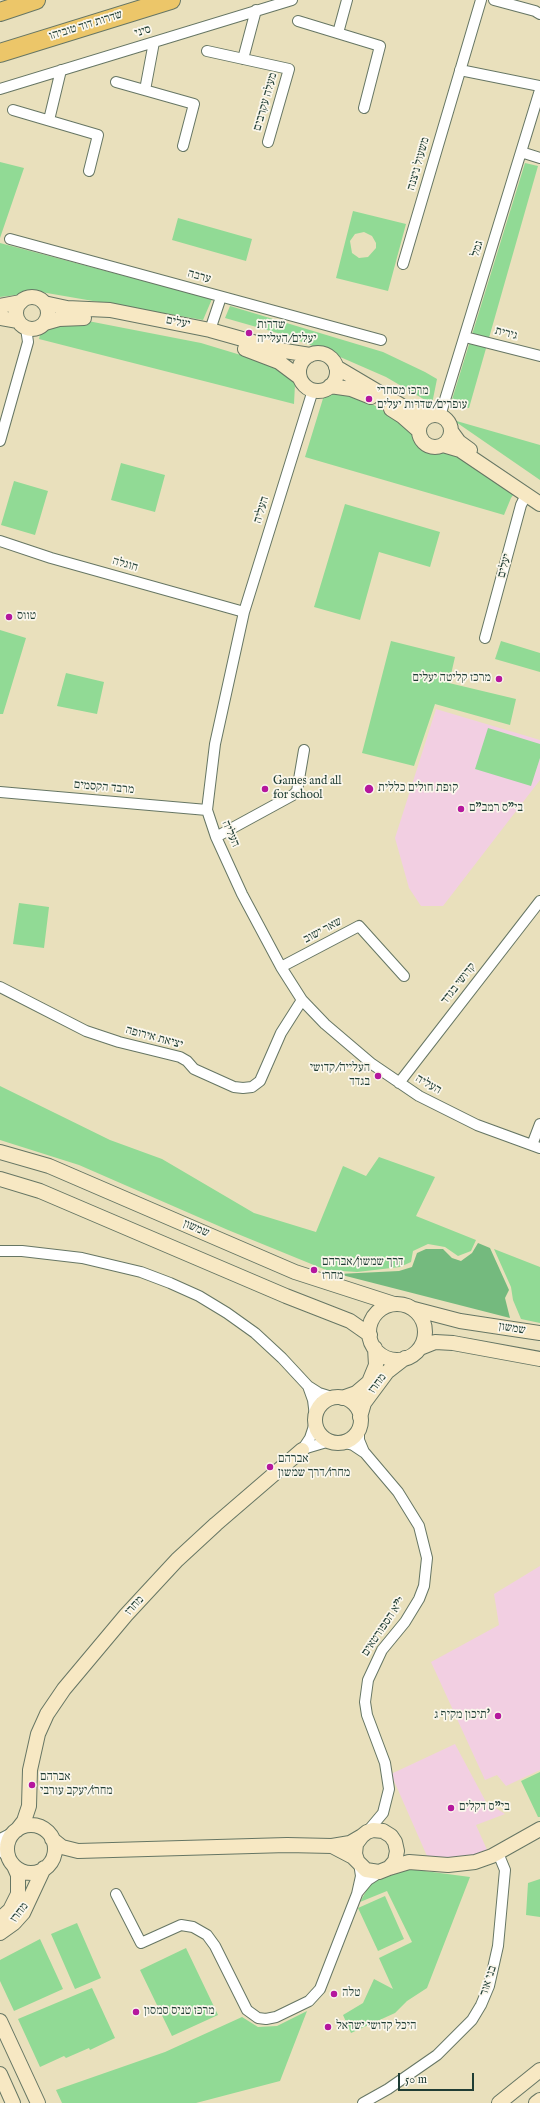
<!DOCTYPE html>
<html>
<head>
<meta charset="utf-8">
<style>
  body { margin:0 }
  #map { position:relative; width:540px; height:2103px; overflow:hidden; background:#e9e0bc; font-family:"IM FELL English",serif }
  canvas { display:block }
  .scale { position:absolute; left:398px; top:2073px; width:76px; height:18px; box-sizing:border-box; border:2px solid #1f3d34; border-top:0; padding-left:5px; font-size:12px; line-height:14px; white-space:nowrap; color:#1f3d34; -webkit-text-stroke:3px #fbf7ec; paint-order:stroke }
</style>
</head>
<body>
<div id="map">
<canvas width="540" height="2103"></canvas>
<div class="scale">50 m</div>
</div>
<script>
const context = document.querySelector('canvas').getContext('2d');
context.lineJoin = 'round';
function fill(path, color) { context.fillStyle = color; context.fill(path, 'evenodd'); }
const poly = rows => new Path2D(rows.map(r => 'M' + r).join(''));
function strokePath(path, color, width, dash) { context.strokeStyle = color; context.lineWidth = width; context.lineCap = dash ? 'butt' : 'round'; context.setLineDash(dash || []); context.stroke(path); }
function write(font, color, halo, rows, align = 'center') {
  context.font = font + ' "IM FELL English","Frank Ruhl Libre",serif'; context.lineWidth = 3.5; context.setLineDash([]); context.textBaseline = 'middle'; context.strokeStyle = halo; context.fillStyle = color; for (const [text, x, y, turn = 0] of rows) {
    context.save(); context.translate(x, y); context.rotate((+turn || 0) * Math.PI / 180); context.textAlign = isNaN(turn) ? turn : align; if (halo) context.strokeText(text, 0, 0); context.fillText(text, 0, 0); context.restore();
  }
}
const built = poly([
  [436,709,540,740,540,780,443,906,421,906,409,888,395,838],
  [540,1566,540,1770,506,1786,497,1775,485,1780,431,1662,499,1625,494,1594],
  [455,1744,486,1802,505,1814,476,1825,488,1852,460,1861,427,1856,391,1774]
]);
const green = poly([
  [0,162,24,168,0,238],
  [525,163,538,166,469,408,450,406],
  [353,211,406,224,388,291,336,278],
  [364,232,372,236,376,243,376,248,368,257,359,258,352,253,350,241,355,234],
  [178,218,252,239,246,261,172,240],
  [0,243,212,299,203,320,41,292,0,297],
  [230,306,383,352,425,372,437,379,432,404,386,377,331,353,281,334,225,318],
  [44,319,88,321,201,343,244,356,290,373,295,384,294,404,39,339],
  [333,388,354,393,412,428,413,438,424,451,438,453,448,450,516,491,511,498,504,515,305,457,325,392],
  [453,420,540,445,540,480],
  [121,463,165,475,155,512,111,500],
  [14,481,48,491,35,535,1,525],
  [345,504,440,532,430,567,379,552,360,620,314,607],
  [0,630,26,638,3,714,0,714],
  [391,641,455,657,449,683,516,699,510,725,435,704,414,766,362,753],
  [501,641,540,653,540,672,495,659],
  [66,673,104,682,97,714,57,706],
  [488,728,540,744,540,758,531,786,475,769],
  [19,903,49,907,44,948,13,944],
  [0,1086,110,1140,162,1159,254,1213,316,1232,343,1166,366,1176,379,1157,435,1177,416,1216,476,1240,471,1251,458,1256,445,1247,428,1244,413,1251,411,1262,400,1267,357,1272,326,1270,228,1230,79,1165,0,1140],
  [494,1249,540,1267,540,1323,521,1319,513,1300,511,1287],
  [540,1772,540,1817,538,1817,521,1781],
  [402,1868,470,1877,427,1988,407,2001,395,2013,351,2033,343,2015,363,2003,374,1979,393,1989,379,1958,412,1942,387,1891,360,1902,370,1884,383,1874],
  [540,1879,540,1917,526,1915,528,1883],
  [385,1896,404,1939,378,1951,358,1908],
  [77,1923,101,1978,75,1989,51,1934],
  [40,1939,63,1989,14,2011,0,1981,0,1960],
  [186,1948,218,2015,172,2036,140,1970],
  [92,1988,115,2038,90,2050,89,2048,66,2058,64,2056,40,2067,18,2019],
  [307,2011,280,2081,196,2103,62,2103,56,2090,165,2052,242,2017,258,2027,277,2026]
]);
const forest = poly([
  [478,1243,490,1248,509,1290,505,1298,510,1318,338,1274,399,1271,412,1267,417,1253,426,1249,443,1249,452,1258,461,1261,472,1253]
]);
const street = poly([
  [494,0,535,11,540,14],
  [298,21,380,46,364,108],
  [338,33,347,0],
  [207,51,289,69,268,142],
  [243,59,256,10],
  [460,70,540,86],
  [116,82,194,104,183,146],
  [0,89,292,0],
  [145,90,154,42],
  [13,110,98,135,89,171],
  [49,120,61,70],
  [521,152,540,158],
  [10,239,381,340],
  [403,264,481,0],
  [210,330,221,297],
  [465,337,540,356],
  [313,390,244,612,215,744,207,810,216,837,242,894,281,967,302,1000,325,1024,372,1064,419,1096,477,1125,540,1148],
  [440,416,540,90],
  [0,441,28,342,26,328],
  [0,541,51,558,244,612],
  [485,638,521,505,526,495],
  [0,792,207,810],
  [216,837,293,795,297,791,304,750],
  [281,967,359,926,404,976],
  [0,987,86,1031,119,1042,180,1057,187,1061,194,1069,234,1087,243,1088,252,1087,260,1081,281,1033,302,1000],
  [399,1083,540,901],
  [532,1145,540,1124],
  [0,1251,22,1251,82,1258,141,1272,170,1283,199,1296,227,1313,255,1333,282,1358,308,1386,319,1393,335,1398],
  [308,1386,313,1400,315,1416],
  [359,1427,359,1440,364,1452],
  [341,1442,353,1445,365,1453,398,1492,419,1526,427,1558,424,1586,419,1599,405,1622,382,1650,368,1680,365,1702,367,1715,385,1763,389,1789,383,1813,367,1832],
  [303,1449,330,1441],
  [302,1450,310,1438,315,1423],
  [0,1839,14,1832],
  [0,1849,9,1859],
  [358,1892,368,1880,382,1871],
  [116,1894,141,1943,181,1925,193,1927,207,1935,215,1946,247,2010,258,2018,266,2019,276,2017,309,2001,320,1989,357,1894,361,1876,359,1863],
  [363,2103,388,2089,437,2055,472,2020,481,2005,489,1986,498,1946,505,1870,498,1853]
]);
const secondary = poly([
  '16 313a16 16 0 1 1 32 0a16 16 0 1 1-32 0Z',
  [44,303,67,308,110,310,210,330,285,351,310,355],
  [0,306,21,302],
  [0,318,18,321],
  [45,323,59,319,84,318],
  [245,349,279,362,299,377],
  '299 372a19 19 0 1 1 38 0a19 19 0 1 1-38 0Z',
  [336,367,407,409,429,416],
  [330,386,351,389,371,397],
  [391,409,402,416,419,431],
  '419 431a16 16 0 1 1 32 0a16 16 0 1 1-32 0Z',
  [451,431,459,442,470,450],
  [443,445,460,450,540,504],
  [0,1152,49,1166,295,1272,394,1304],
  [0,1179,40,1191,286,1296,350,1321,370,1335],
  '369 1332a28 28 0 1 1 56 0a28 28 0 1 1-56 0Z',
  [414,1309,460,1321,540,1333],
  [420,1348,435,1342,453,1343,540,1359],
  '315 1420a23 23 0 1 1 46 0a23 23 0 1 1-46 0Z',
  [342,1398,356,1393,369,1382,376,1365,375,1348],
  [360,1417,364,1403,387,1372,405,1358],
  '7 1849a24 24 0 1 1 48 0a24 24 0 1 1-48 0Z',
  [17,1830,24,1821,29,1806,30,1770,38,1734,47,1714,64,1689,126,1615,177,1560,216,1524,302,1450],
  [52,1839,62,1847,78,1851,287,1845,332,1846,350,1843,362,1836],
  [332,1846,353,1857,366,1870,379,1872,389,1868,395,1861,397,1851,395,1842,391,1836,383,1831,373,1830,367,1832,362,1836,356,1844,355,1854,357,1860],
  [389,1868,409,1862,448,1865,475,1862,492,1856,540,1829],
  [0,1919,10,1910,18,1894,18,1875,14,1866],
  [0,1933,14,1923,23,1913,44,1868],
  [0,2021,38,2103],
  [0,2074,13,2103],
  [499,2103,540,2070],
  [536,2103,540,2100]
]);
const highway = poly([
  [0,12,36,0],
  [0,53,171,0]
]);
const markers = [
  [249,333,4,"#b5179e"],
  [369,399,4,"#b5179e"],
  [9,617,4,"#b5179e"],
  [499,679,4,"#b5179e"],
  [265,789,4,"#b5179e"],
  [369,789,5,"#b5179e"],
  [461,809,4,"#b5179e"],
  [378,1076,4,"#b5179e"],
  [314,1270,4,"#b5179e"],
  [270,1467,4,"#b5179e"],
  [498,1716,4,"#b5179e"],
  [32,1785,4,"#b5179e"],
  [451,1808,4,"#b5179e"],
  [334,1994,4,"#b5179e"],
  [136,2012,4,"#b5179e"],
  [328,2027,4,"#b5179e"]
];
const streetNames = [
  ["שדרות דוד טוביהו",86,26,-17],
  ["סיני",143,32,-17],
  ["מעלה עקרבים",266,102,-74],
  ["משעול ניצנה",419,164,-74],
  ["גמל",478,249,-73],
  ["ערבה",199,277,15],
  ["יעלים",178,323,11],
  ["גירית",506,334,14],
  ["העליה",262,510,-73],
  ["חוגלה",125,565,16],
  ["יעלים",505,566,-75],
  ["מרבד הקסמים",104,788,5],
  ["העליה",230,834,67],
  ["שאר ישוב",323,931,-28],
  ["קדושי בגדד",459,984,-52],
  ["יציאת אירופה",154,1038,15],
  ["העליה",428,1085,30],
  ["שמשון",196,1229,23],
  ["שמשון",512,1329,9],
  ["מחרז",378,1384,-53],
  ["מחרז",135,1606,-48],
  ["י\"א הספורטאים",384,1627,-56],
  ["מחרז",20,1913,-52],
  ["בני אור",489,1981,-72]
];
const poiNames = [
  ["שדרות",257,326],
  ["יעלים/העלייה",257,340],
  ["מרכז מסחרי",377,392],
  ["עופרים/שדרות יעלים",377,406],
  ["טווס",17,617],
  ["מרכז קליטה יעלים",491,679,"right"],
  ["Games and all",273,782],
  ["for school",273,796],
  ["קופת חולים כללית",378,789],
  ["בי\"ס רמב\"ם",469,809],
  ["העלייה/קדושי",370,1069,"right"],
  ["בגדד",370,1083,"right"],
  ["דרך שמשון/אברהם",322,1263],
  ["מחרז",322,1277],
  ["אברהם",278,1460],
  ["מחרז/דרך שמשון",278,1474],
  ["תיכון מקיף ג'",490,1716,"right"],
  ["אברהם",40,1778],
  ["מחרז/יעקב עורבי",40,1792],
  ["בי\"ס דקלים",459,1808],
  ["טלה",342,1994],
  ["מרכז טניס סמסון",144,2012],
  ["היכל קדושי ישראל",336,2027]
];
fill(built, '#f2cfe2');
fill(green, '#91da95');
fill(forest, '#74ba7e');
strokePath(street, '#667664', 12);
strokePath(secondary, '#667664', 16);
strokePath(highway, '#667664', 20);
strokePath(street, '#fff', 10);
strokePath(secondary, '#f7e8c3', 14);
strokePath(highway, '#ecc669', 18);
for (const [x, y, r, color] of markers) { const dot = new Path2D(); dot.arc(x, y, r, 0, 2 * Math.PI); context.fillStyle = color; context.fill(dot); strokePath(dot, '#fbf7ec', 1.5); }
write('12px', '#1f3d34', '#fbf7ec', streetNames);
write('12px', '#1f3d34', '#fbf7ec', poiNames, 'left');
</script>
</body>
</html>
